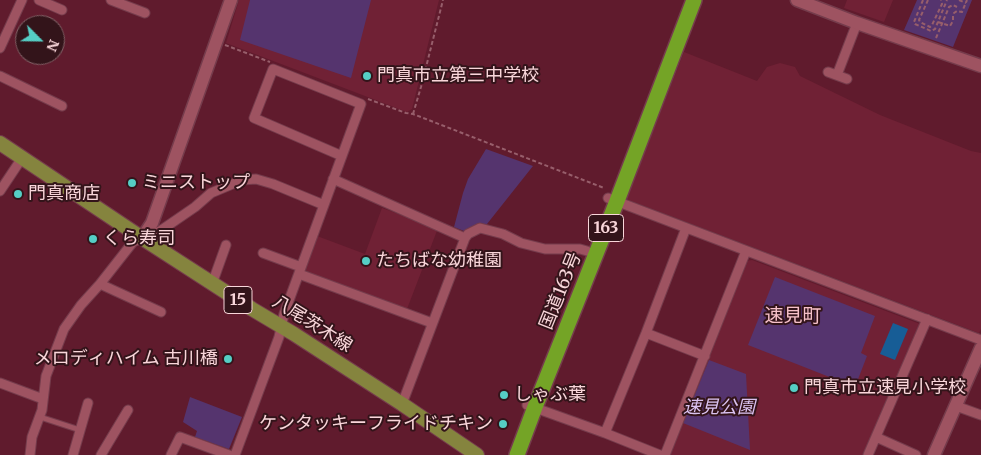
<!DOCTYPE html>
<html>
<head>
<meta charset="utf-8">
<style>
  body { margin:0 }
  #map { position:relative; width:981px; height:455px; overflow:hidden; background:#601b2d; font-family:Merriweather,serif }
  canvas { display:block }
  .north { position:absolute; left:15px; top:15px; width:50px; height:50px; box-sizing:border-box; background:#33141a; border:1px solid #826267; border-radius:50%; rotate:113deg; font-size:14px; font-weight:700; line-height:20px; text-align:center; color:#f9d6da }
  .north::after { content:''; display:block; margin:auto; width:18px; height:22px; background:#55cec5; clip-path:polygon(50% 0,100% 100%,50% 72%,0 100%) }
</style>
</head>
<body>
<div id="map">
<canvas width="981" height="455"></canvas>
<div class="north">N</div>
</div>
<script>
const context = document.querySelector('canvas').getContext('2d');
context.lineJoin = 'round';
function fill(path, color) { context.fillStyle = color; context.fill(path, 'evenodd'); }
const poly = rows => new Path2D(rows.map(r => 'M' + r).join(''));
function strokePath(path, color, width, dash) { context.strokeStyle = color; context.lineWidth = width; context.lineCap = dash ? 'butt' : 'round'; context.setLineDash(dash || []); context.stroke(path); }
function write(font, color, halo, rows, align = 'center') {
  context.font = font + ' Merriweather,"Noto Sans JP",serif'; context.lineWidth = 4; context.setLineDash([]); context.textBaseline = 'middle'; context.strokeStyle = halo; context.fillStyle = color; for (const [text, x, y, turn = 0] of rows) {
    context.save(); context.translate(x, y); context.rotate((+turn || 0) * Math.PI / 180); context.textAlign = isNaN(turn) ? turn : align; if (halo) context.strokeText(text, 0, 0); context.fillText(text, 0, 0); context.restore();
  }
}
const built = poly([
  [239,0,439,0,412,109,407,112,226,43],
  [847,0,893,0,884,22,844,8],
  [684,52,757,81,767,67,780,63,795,67,800,76,880,115,971,151,981,153,981,329,979,333,626,199],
  [382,208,438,228,407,309,307,273,305,269,317,236,365,254],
  [752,260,920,324,863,455,671,455,670,452,746,261]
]);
const green = poly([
  [250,0,371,0,351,78,240,40],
  [917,0,972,0,953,47,904,30],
  [486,149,533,166,487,224,483,224,464,231,454,227,463,193,468,179],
  [775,277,875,316,861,353,867,356,855,387,748,345],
  [709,360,746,374,750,450,683,423],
  [190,397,242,417,229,449,195,437,197,431,183,422]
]);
const water = poly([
  [893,323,908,329,895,360,880,354]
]);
const path = poly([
  [923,0,914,22,915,24,931,31,935,29,947,0],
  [928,0,919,20,920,22,930,27,932,25,942,4,941,0],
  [959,0,966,3],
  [938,22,950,26,953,21,953,15,954,13,957,11,962,12,967,0],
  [936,38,949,7,953,5,957,7],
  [225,45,270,62],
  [368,99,406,113,413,114,604,188],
  [413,114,421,87,443,0]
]);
const lane = poly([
  [40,417,80,430]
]);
const street = poly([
  [39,0,62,10],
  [111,0,145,13],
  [0,48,22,0],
  [828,72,847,79],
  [837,75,857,23],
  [0,76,62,106],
  [333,179,465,238,402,404],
  [0,191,22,158],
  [608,198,981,340],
  [465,238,468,234,480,228,503,234,521,243,545,249,580,249,587,251],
  [263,253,301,267],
  [299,274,432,323],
  [100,284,161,312],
  [212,284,226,245],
  [646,333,705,356],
  [0,383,43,399],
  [527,405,605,433,660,455],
  [956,406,981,415],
  [605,433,646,333,686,228],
  [876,437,916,455],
  [30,455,32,437,42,410,46,376,64,329,81,305,100,284,133,242,160,231,195,207,211,193,242,180,256,179,273,184,324,205],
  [73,455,88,403],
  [101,455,128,410],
  [171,455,180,437,229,455],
  [235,455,279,337,284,314,361,104,273,69,254,118,342,156],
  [665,455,746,251],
  [868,455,927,319]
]);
const secondary = poly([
  [797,0,857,23,981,66],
  [142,238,152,223,231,0],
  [934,455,981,348]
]);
const primary = poly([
  [0,143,142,238,252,309,294,334,402,404,477,455]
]);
const highway = poly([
  [517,455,535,407,617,201,694,0]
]);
const markers = [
  [367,76,5,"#55cec5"],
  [132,183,5,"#55cec5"],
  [18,194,5,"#55cec5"],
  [93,239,5,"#55cec5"],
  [366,261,5,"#55cec5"],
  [228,359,5,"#55cec5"],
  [794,388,5,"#55cec5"],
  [504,395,5,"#55cec5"],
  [503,424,5,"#55cec5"]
];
const shields = [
  [606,228,35],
  [238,300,28]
];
const shieldNames = [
  ["163",606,228],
  ["15",238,300]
];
const poiNames = [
  ["門真市立第三中学校",377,76],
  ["ミニストップ",142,183],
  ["門真商店",28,194],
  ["くら寿司",103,239],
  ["たちばな幼稚園",376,261],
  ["メロディハイム 古川橋",218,359,"right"],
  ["門真市立速見小学校",804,388],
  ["しゃぶ葉",514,395],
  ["ケンタッキーフライドチキン",493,424,"right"]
];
const streetNames = [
  ["国道163号",561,291,-68],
  ["八尾茨木線",312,324,32]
];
const parkNames = [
  ["速見公園",719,408]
];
const neighbourhoodNames = [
  ["速見町",793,317]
];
fill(built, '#702135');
fill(green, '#55346e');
fill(water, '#175d96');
strokePath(lane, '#753c4c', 7);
strokePath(street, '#753c4c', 11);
strokePath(secondary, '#753c4c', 15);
strokePath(primary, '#753c4c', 16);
strokePath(highway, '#753c4c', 18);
strokePath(path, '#975e6b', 2, [4, 2.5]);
strokePath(lane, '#9e5361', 4.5);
strokePath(street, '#9e5361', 9);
strokePath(secondary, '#9e5361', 12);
strokePath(primary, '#85843e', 14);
strokePath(highway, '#74a426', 15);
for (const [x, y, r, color] of markers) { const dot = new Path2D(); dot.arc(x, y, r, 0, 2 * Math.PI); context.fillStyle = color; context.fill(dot); strokePath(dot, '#33141a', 2); }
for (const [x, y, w] of shields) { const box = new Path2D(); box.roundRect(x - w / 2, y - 13.5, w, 27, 4); context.fillStyle = '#33141a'; context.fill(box); strokePath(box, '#f9d6da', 1); }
write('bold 16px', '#f9d6da', null, shieldNames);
write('18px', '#f9d6da', '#33141a', poiNames, 'left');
write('18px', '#f9d6da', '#33141a', streetNames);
write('italic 18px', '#dac2f0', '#33141a', parkNames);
write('19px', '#f6c1c9', '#33141a', neighbourhoodNames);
</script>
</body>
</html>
